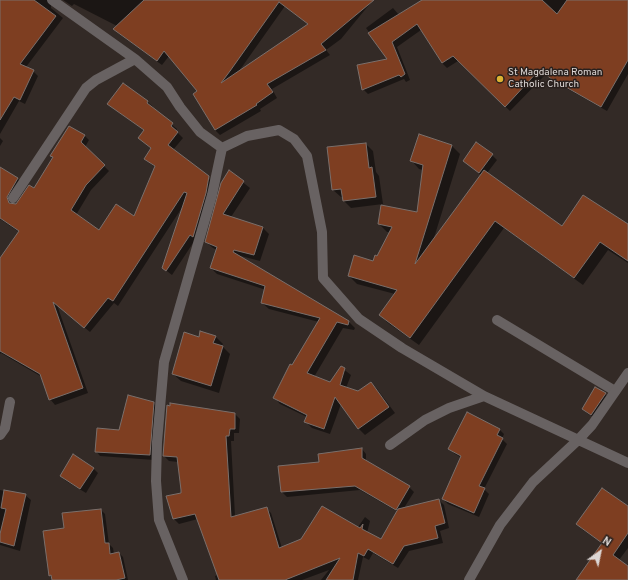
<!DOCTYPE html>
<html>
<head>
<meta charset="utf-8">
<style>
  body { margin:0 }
  #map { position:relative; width:628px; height:580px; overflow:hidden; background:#332a26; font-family:Overpass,sans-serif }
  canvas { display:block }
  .north { position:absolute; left:580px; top:532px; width:40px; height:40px; -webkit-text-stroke:3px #29201d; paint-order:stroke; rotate:33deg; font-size:11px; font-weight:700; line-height:16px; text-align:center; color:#ddd7d5 }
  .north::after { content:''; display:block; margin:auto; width:14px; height:18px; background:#ddd7d5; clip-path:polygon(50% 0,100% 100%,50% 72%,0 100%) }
</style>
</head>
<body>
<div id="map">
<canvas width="628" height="580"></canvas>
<div class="north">N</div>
</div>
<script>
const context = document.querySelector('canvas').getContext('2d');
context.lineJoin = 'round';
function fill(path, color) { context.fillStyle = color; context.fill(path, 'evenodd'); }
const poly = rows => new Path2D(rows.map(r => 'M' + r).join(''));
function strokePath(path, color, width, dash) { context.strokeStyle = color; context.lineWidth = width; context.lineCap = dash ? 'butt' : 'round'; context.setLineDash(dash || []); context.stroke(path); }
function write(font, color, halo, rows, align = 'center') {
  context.font = font + ' Overpass,sans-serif'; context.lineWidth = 3; context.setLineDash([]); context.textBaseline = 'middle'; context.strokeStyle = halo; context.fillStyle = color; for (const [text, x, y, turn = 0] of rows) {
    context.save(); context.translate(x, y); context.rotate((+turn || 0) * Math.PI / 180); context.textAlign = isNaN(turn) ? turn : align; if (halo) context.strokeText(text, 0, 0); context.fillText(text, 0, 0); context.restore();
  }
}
const shadow = poly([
  [0,0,54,0,51,2,51,8,63,18,26,67,33,71,38,76,25,104,19,101,0,134],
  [63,0,373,0,341,39,326,50,330,55,272,89,277,98,260,109,261,111,220,135,215,130,194,94,198,92,169,56,162,65,119,34,114,29,117,26,74,4,72,6],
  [285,6,309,25,237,74],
  [424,0,628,0,628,74,607,111,557,83,546,74,510,111,458,61,447,68,442,63,421,30,397,47,410,80,406,82,404,79,368,94,363,89,389,59,366,28,393,8,399,15],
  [148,102,153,107,152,108,177,129,176,131,183,138,173,150,214,183,195,240,172,275,163,268,183,206,118,306,114,303,90,332,57,305,88,393,55,405,50,399,42,377,1,353,0,354,0,260,19,232,0,219,0,168,18,179,23,184,12,200,12,205,5,197,9,205,16,205,34,190,54,158,52,156,84,135,89,140,85,147,109,171,91,190,76,215,99,231,134,217,156,168,145,159,152,149,139,138,145,131,114,109,109,104],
  [419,135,452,146,460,154,433,241,481,175,464,161,492,155,497,160,487,173,562,228,628,225,628,263,608,250,583,285,504,228,419,345,388,323,380,315,395,294,357,284,349,276,374,262,378,257,390,232,387,232,379,224,418,214,423,170,419,169,411,160],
  [0,138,3,141,0,146],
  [366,144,373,151,376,172,379,176,383,204,351,208,343,200,343,197,341,197,333,190],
  [230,172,250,188,231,217,263,228,269,234,260,261,237,255,349,322,355,328,354,330,343,328,314,377,331,383,342,368,351,375,346,388,358,393,371,383,377,389,395,413,365,435,359,429,341,404,330,434,312,428,305,421,307,417,280,404,274,397,319,322,269,309,262,303,266,290,217,274,211,268,217,250,213,248,206,242],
  [215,336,223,344,222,346,230,354,219,393,181,381,173,374,199,338],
  [595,388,605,394,610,399,597,419,588,414,583,409],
  [153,403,158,408,154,460,100,456,96,451],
  [235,414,240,419,239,433,234,433,234,441,231,441,235,516,266,508,271,513,282,548,358,527,365,517,370,521,367,533,381,540,398,512,360,490,287,497,282,492,280,466,320,463,362,449,366,454,366,462,409,487,414,492,404,508,439,500,444,505,449,528,440,531,443,543,409,551,398,568,373,553,369,560,363,557,358,580,321,580,329,570,302,580,216,580,215,576,218,575,198,519,179,524,174,519,168,497,182,493,178,462,169,461,164,456],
  [499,429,504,434,502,439,507,444,484,489,489,494,479,517,448,504,443,499,462,458,455,454,450,449],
  [93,468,98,473,86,493,66,481,61,476],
  [0,490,25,495,31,500,20,551,0,545],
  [628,507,628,548,619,560,628,567,628,580,578,580,603,544,583,530,577,524],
  [101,510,105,514,109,544,113,548,114,554,119,553,123,557,128,580,53,580,50,575,65,529]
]);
const building = poly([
  [0,0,34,0,56,16,20,64,34,70,20,100,14,97,0,120,0,0],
  [144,0,374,0,321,44,326,50,267,84,273,92,256,104,257,105,215,130,193,94,197,91,164,51,157,61,113,29,144,0],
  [279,2,308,24,221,83,230,71,279,2],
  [422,0,542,0,557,14,567,0,628,0,628,60,601,107,550,78,540,69,505,107,453,56,442,63,417,24,392,42,405,74,401,77,399,75,362,90,357,65,387,59,368,33,422,0],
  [123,83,148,101,147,103,173,123,171,126,178,132,168,145,209,176,206,193,193,237,190,235,166,271,162,268,187,193,184,192,113,301,108,298,84,328,53,302,83,388,49,400,40,374,0,351,0,258,19,231,0,218,0,167,18,178,7,197,9,203,16,204,29,185,34,188,53,157,50,156,69,126,85,135,81,142,105,165,86,185,71,210,99,230,116,204,134,216,155,166,144,159,151,148,138,138,144,130,107,104,123,83],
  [419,134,452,145,415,264,484,170,562,226,583,195,628,224,628,261,600,242,574,278,495,221,410,338,379,315,397,290,348,276,354,255,373,261,375,255,377,256,392,227,378,224,381,205,417,212,423,165,410,161,419,134],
  [476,142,493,154,479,173,463,161,476,142],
  [366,143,369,168,372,167,376,197,343,201,341,189,332,190,327,147,366,143],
  [229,170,244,181,223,214,263,227,254,255,234,250,233,252,349,321,348,325,337,322,307,373,330,382,341,366,345,368,340,385,358,391,371,382,389,407,358,429,335,397,324,429,304,422,307,415,273,398,290,364,292,365,320,318,261,303,265,286,210,268,217,247,205,242,221,183,229,170],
  [200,331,216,336,213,343,223,346,211,386,172,374,184,332,199,337,200,331],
  [595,387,606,393,591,415,582,409,595,387],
  [128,395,154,402,150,455,95,452,97,428,119,430,128,395],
  [170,403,235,413,235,429,230,429,229,436,226,436,231,517,267,507,279,548,301,539,322,506,360,528,363,524,362,529,381,539,398,509,439,499,445,523,435,526,438,538,404,546,393,564,368,549,364,556,358,553,353,580,326,580,340,558,285,580,219,580,195,514,173,519,166,496,181,493,181,490,177,457,163,456,167,405,170,406,170,403],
  [467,412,500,429,497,435,503,438,479,486,485,488,474,513,442,499,461,456,448,449,467,412],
  [362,448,362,458,410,486,396,510,355,486,281,492,278,466,319,462,318,454,362,448],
  [73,454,94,468,80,489,60,476,73,454],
  [602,488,628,506,628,533,613,555,628,566,628,580,576,580,602,543,576,524,602,488],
  [4,490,26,494,14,546,0,542,0,534,6,509,1,508,4,490],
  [101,509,105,543,109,543,110,554,119,552,125,578,116,580,52,580,51,575,49,576,43,531,64,528,62,513,101,509]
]);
const service = poly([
  [497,320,615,391]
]);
const minor = poly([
  [52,0,135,59,167,87,180,107,200,132,222,148,247,136,279,130,294,139,307,156,322,232,323,278,359,319,402,348,484,396,628,463],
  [13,198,86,88,96,80,135,59],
  [0,435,5,428,10,402],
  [390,445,425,420,449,408,484,396],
  [183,580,159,520,156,481,157,442,164,362,212,195,222,148],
  [469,580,500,525,533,482,578,440,592,425,628,373]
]);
const markers = [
  [500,79,4,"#dcb233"]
];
const poiNames = [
  ["St Magdalena Roman",508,73],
  ["Catholic Church",508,85]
];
fill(shadow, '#0007');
fill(building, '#7e3e21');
strokePath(building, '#7a6f6b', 1);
strokePath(service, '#686262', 10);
strokePath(minor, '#686262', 10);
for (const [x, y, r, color] of markers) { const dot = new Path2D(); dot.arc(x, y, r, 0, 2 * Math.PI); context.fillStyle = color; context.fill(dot); strokePath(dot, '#29201d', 1.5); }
write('10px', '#ddd7d5', '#29201d', poiNames, 'left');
</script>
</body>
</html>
